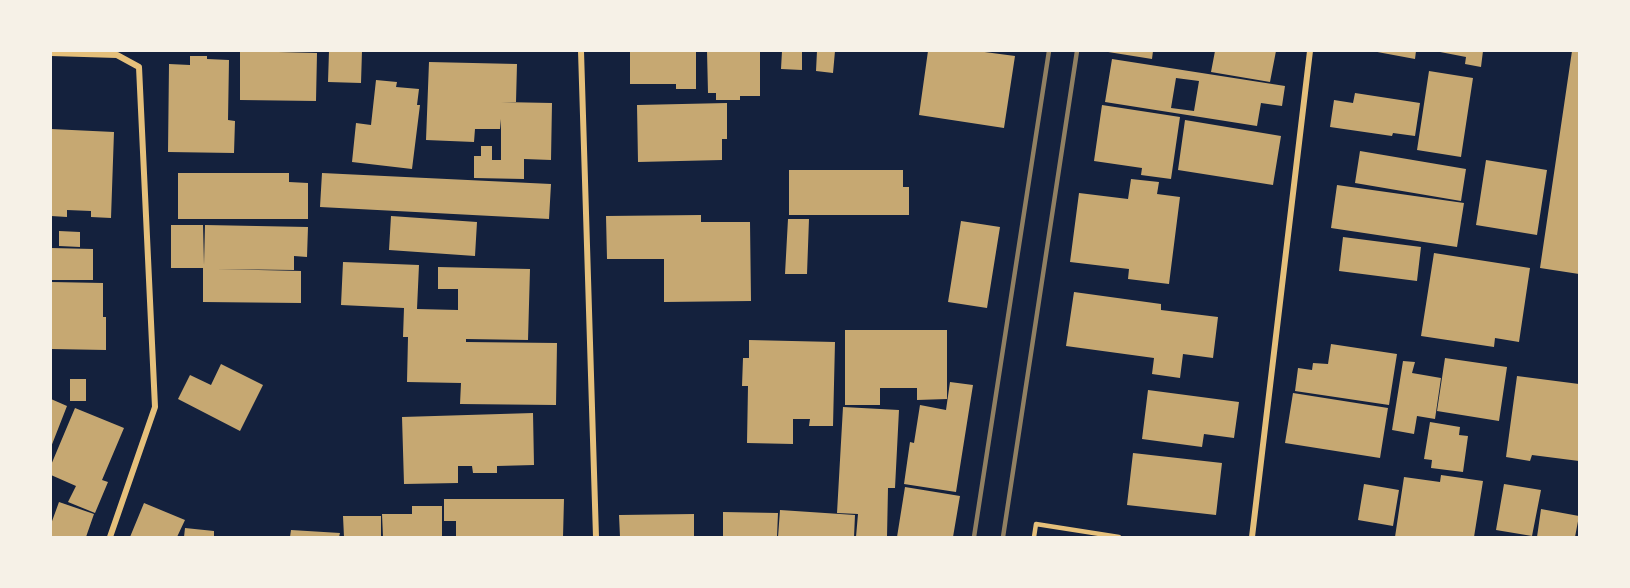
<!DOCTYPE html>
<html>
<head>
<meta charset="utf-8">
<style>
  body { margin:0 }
  #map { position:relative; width:1630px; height:588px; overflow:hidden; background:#14213d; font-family:"Roboto Serif",serif }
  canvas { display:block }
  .frame { position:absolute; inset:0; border:52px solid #f6f1e7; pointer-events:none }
</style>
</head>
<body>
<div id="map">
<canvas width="1630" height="588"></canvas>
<div class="frame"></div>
</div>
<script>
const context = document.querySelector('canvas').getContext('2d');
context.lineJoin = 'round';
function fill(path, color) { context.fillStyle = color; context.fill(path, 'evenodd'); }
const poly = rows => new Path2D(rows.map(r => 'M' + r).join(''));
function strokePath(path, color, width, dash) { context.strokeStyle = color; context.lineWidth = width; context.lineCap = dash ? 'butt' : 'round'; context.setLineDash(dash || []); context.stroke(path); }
const building = poly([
  [240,51,317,53,316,101,240,100],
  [329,51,362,51,361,83,328,82],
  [707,51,760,51,760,96,740,96,740,100,716,100,716,93,708,93],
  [782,51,802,51,802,70,781,69],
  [817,51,835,51,833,73,816,71],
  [928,51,977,51,1015,56,1004,128,919,115],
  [1102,51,1153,51,1152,59],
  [1215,51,1276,51,1270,82,1211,72],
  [1372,51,1416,51,1415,59],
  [1435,51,1483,51,1481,67,1465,64,1466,57],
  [1572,51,1579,51,1579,274,1540,268],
  [630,52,696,52,696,89,676,89,676,84,630,84],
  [190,56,207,56,207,59,229,60,228,120,235,121,234,153,168,152,169,64,190,65],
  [1112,59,1285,86,1282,106,1261,103,1257,126,1105,102],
  [1176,78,1199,81,1194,111,1171,108],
  [429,62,517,64,516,102,501,102,552,103,551,160,524,159,524,179,474,178,474,156,481,156,481,146,492,146,492,160,501,160,501,119,500,129,475,129,474,142,426,140],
  [1429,71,1473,78,1461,157,1417,150],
  [376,80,397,82,396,87,419,89,417,105,420,105,412,169,352,162,356,123,371,125],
  [1355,93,1420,103,1415,136,1393,133,1392,136,1330,127,1334,100,1353,103],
  [727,103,727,139,722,139,722,160,638,162,637,105],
  [1102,105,1180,117,1171,179,1141,175,1142,168,1094,161],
  [1185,120,1281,136,1273,185,1178,170],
  [51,129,114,132,111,218,91,217,91,211,67,210,67,217,51,216],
  [1360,151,1466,169,1461,201,1355,183],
  [1486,160,1547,170,1537,235,1476,225],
  [789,170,903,170,903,187,909,187,909,215,789,215],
  [178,173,289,173,289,182,308,183,308,219,178,219],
  [322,173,551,184,549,219,320,207],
  [1131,179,1159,182,1157,194,1180,197,1169,284,1128,279,1129,269,1070,262,1079,193,1128,199],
  [1337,185,1464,203,1457,247,1331,228],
  [701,215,701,222,750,222,751,301,664,302,664,259,607,259,606,216],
  [391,216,477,222,475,256,389,250],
  [788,219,809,219,807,274,785,274],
  [961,221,1000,227,987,308,948,302],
  [171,225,203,225,204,265,205,225,308,227,307,257,294,256,294,270,216,269,301,271,301,303,203,302,203,268,171,268],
  [59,231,80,232,80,247,59,246],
  [1343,237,1421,247,1417,281,1339,271],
  [51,248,93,249,93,280,51,280],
  [1434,253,1530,268,1519,342,1495,338,1494,347,1421,336],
  [343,262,419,265,417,309,458,310,458,289,438,289,438,267,530,269,528,340,466,339,466,342,557,343,556,405,460,404,461,383,407,382,408,337,403,337,404,308,341,305],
  [51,282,103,283,103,317,106,317,106,350,51,349],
  [1074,292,1161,304,1161,310,1218,317,1213,358,1183,354,1180,378,1152,374,1154,358,1066,346],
  [845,330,947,330,947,399,917,400,917,388,880,388,880,405,845,405],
  [749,340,835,342,833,426,809,426,810,419,793,419,793,444,747,443,748,386,742,386,743,358,749,358],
  [1331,344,1397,354,1389,405,1295,391,1298,368,1312,370,1313,363,1328,364],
  [1445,358,1507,367,1499,421,1437,411],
  [1403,361,1415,362,1412,373,1441,378,1435,419,1417,416,1414,434,1392,430],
  [221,364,263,385,240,431,178,399,190,375,211,385],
  [1517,376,1579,384,1579,461,1532,455,1530,461,1506,457],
  [70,379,86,379,86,401,70,401],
  [950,382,973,385,956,492,904,484,910,442,914,443,920,405,946,410],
  [1148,390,1239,402,1234,438,1204,434,1202,447,1142,439],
  [1293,393,1388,408,1380,458,1285,443],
  [51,399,67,406,51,447],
  [843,407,899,410,895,488,888,488,887,537,856,537,858,514,837,513],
  [75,408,124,428,102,480,108,482,95,513,68,502,76,486,51,475,51,465],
  [533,413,534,465,497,466,497,473,473,473,472,466,458,466,458,483,404,484,402,417],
  [1430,422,1460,427,1459,435,1468,436,1463,472,1431,468,1432,460,1424,459],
  [1133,453,1222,463,1216,515,1127,505],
  [1441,475,1483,481,1474,537,1395,537,1404,477,1440,482],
  [1364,484,1399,490,1393,526,1358,520],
  [1504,484,1541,490,1532,536,1496,530],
  [905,487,960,496,953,537,897,537],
  [444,499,564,499,563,537,456,537,456,521,444,521],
  [59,502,94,514,86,537,51,537,51,524],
  [144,503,185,520,177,537,130,537],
  [412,506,442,506,442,537,383,537,382,514,412,514],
  [1541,509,1579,516,1575,537,1537,537],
  [780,510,855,515,854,537,778,537],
  [723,512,778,513,777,537,723,537],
  [694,514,694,537,620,537,619,515],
  [343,516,381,516,381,537,344,537],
  [185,528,214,531,214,537,184,537],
  [291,530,340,533,339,537,290,537]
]);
const service = poly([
  [1034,537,1036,524,1119,537]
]);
const minor = poly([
  [581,51,596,537],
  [51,53,117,55,139,67,155,407,110,537],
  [1252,537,1310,51]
]);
const rail = poly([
  [974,537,1049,51],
  [1003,537,1077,51]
]);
fill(building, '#c6a872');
strokePath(service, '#e5c07b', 4.5);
strokePath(minor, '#e5c07b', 6);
strokePath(rail, '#918062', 4.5);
</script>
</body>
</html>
